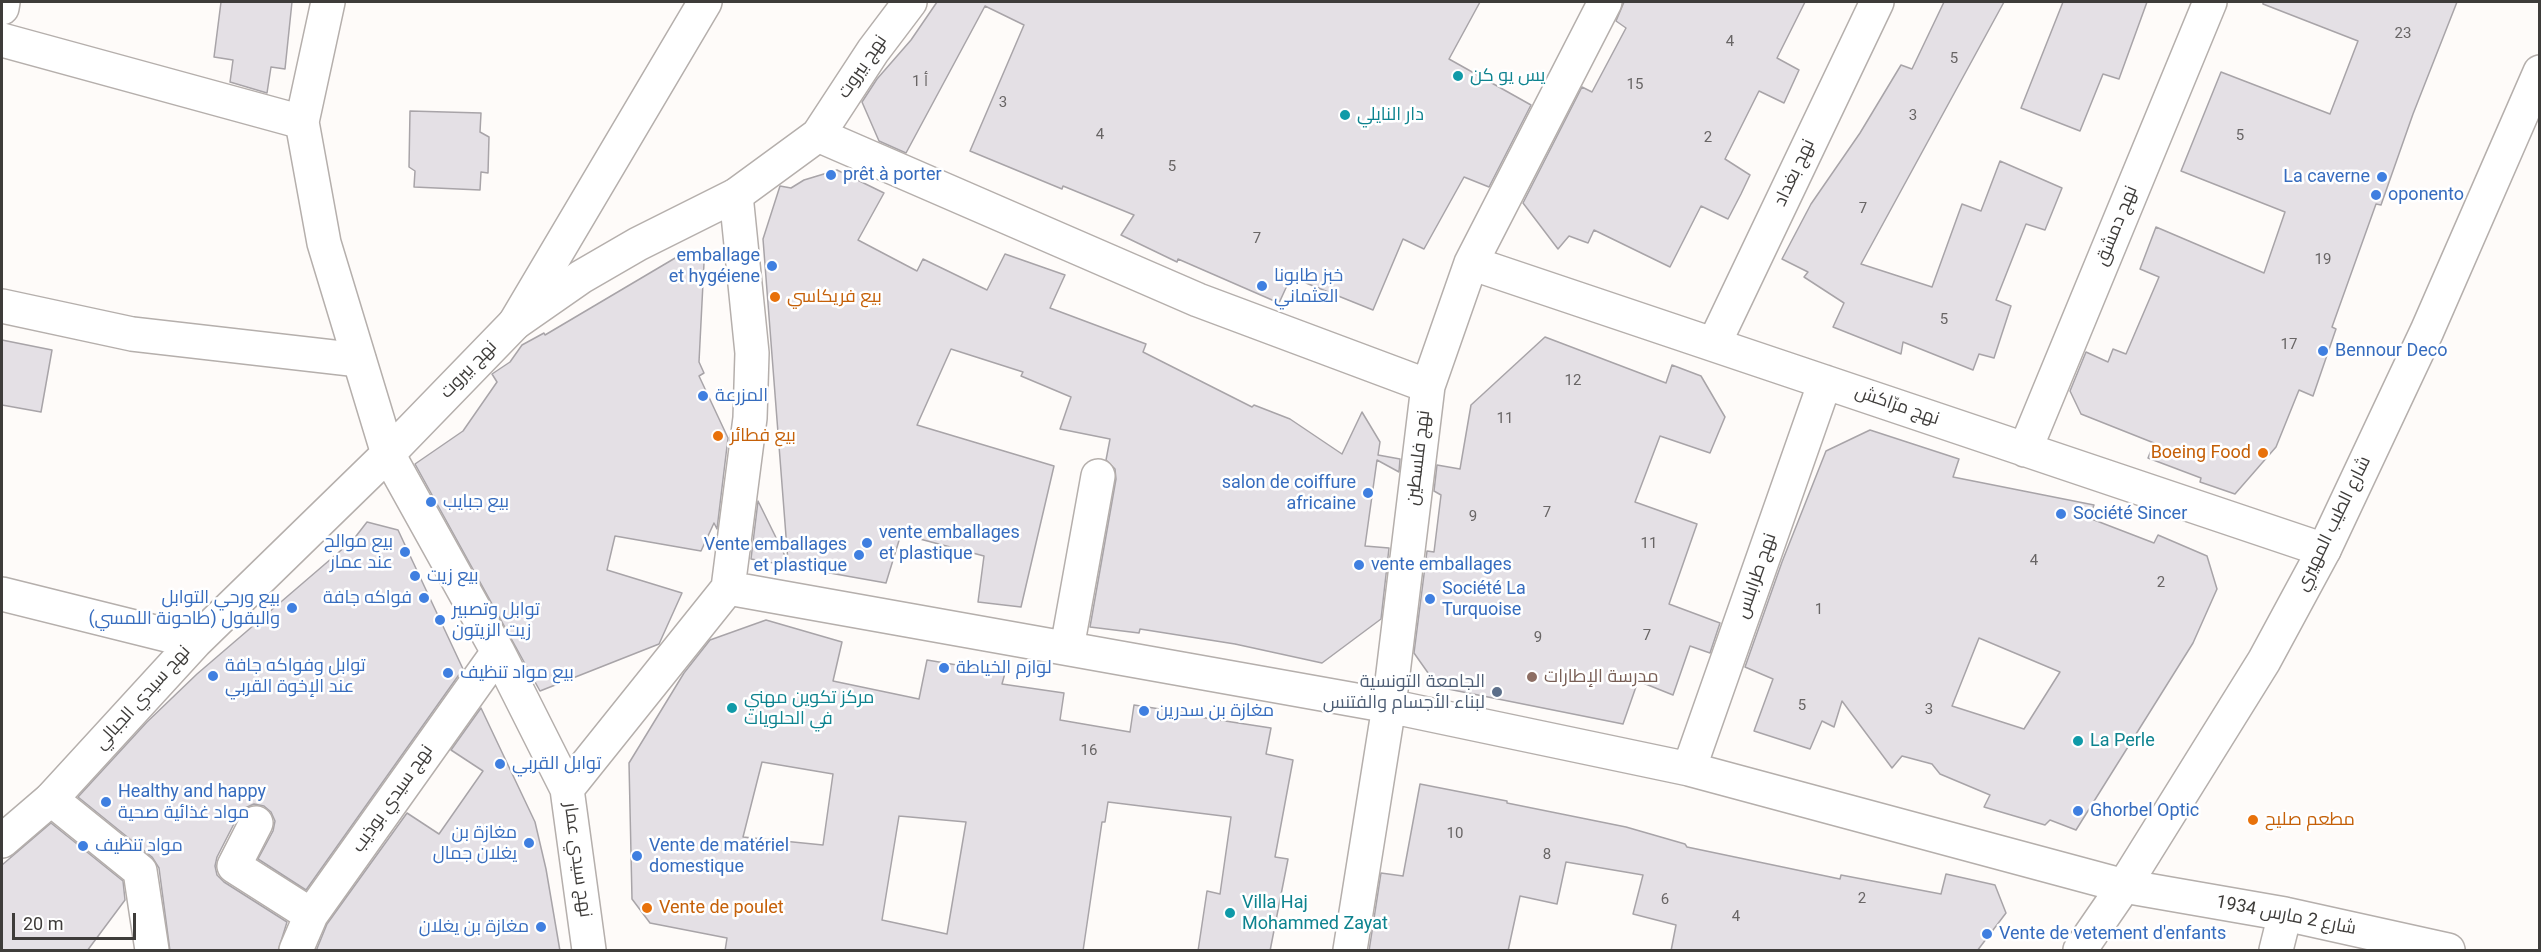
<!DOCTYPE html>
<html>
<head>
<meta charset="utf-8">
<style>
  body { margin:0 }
  #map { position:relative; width:2541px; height:952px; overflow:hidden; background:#fefbf9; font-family:Roboto,sans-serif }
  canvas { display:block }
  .frame { position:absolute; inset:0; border:3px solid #3e3c3a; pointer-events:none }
  .scale { position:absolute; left:12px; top:913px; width:124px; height:27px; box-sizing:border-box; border:3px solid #3e3c3a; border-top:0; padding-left:8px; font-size:18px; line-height:21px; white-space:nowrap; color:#3e3c3a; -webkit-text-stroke:4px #fff; paint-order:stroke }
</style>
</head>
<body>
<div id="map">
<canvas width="2541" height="952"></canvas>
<div class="frame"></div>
<div class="scale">20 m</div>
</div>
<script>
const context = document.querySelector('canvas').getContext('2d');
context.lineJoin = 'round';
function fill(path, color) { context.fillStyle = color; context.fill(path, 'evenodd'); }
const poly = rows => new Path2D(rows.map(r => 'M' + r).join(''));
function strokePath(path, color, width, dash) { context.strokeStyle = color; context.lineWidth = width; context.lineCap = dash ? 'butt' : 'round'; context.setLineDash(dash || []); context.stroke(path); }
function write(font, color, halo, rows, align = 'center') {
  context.font = font + ' Roboto,Cairo,sans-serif'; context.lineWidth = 5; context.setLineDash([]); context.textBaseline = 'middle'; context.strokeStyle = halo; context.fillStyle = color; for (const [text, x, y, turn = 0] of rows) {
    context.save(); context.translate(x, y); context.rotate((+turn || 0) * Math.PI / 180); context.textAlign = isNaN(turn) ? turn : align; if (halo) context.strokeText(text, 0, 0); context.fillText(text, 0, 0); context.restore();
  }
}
const building = poly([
  [221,2,292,2,285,69,271,67,267,93,230,82,233,60,214,57,221,2],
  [937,2,1480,2,1449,59,1531,105,1489,187,1464,177,1424,249,1403,239,1373,310,1291,277,1279,303,1178,259,1177,262,1121,235,1134,215,1063,186,1062,189,970,151,1024,25,985,6,906,153,879,141,862,102,877,79,911,40,937,2],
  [1624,2,1805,2,1777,58,1799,70,1784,103,1759,91,1725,159,1750,175,1741,194,1728,219,1701,206,1670,267,1594,230,1588,243,1569,236,1558,249,1523,203,1582,87,1592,92,1626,28,1616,21,1624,2],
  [1944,2,2004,2,1861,264,1932,287,1962,204,1981,211,2000,161,2062,188,2045,230,2026,224,1996,300,2011,306,1994,358,1979,354,1973,370,1903,342,1901,354,1833,327,1844,303,1804,277,1808,272,1782,259,1811,204,1860,133,1901,65,1912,69,1944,2],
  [2063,2,2147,2,2119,79,2103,74,2080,131,2021,108,2063,2],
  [2263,2,2457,2,2413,114,2381,205,2376,204,2332,327,2336,329,2313,396,2299,390,2276,447,2235,494,2200,482,2201,478,2148,458,2154,443,2081,414,2070,391,2086,352,2108,362,2113,349,2126,354,2159,277,2140,269,2156,227,2264,273,2285,212,2181,171,2221,72,2330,114,2358,41,2263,4,2263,2],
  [410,111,481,113,480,132,489,137,488,173,481,172,480,190,414,187,415,171,409,167,410,111],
  [837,170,884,193,858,240,917,271,923,259,987,290,1005,254,1065,275,1050,308,1146,344,1143,352,1252,407,1254,405,1290,419,1342,454,1362,412,1380,442,1378,455,1400,459,1399,472,1377,460,1365,546,1389,548,1381,619,1322,663,1235,644,1140,629,1139,633,1090,627,1116,479,1115,469,1106,460,1110,439,1060,429,1071,397,1021,376,1023,372,951,349,917,425,1054,466,1021,607,978,602,984,556,901,534,886,583,751,559,758,501,788,562,763,239,780,186,791,188,804,180,837,170],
  [687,251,704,263,699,362,704,373,699,376,728,438,717,529,714,523,701,551,615,536,607,570,682,593,659,644,540,691,415,464,463,431,497,382,492,374,510,362,522,345,544,333,545,335,687,251],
  [1545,337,1666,383,1672,365,1701,376,1725,417,1710,453,1660,436,1635,502,1697,524,1669,604,1720,623,1710,653,1690,646,1673,695,1638,681,1623,724,1438,687,1414,653,1427,551,1434,552,1441,495,1434,491,1437,465,1460,469,1471,405,1545,337],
  [2,340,52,350,41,412,2,405,2,340],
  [1870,430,1959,459,1953,477,2094,505,2089,518,2154,543,2158,535,2207,556,2217,589,2193,643,2076,830,2050,820,2045,825,1984,807,1990,795,1940,774,1932,764,1902,756,1892,768,1842,701,1834,727,1822,721,1810,749,1754,731,1773,679,1745,667,1782,562,1826,451,1870,430],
  [1979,638,2060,672,2024,729,1952,706,1979,638],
  [367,522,398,530,463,669,306,890,258,859,273,831,275,821,271,812,264,806,254,804,245,808,239,814,217,857,215,866,217,875,224,882,287,922,278,951,170,951,159,868,152,857,78,797,147,722,197,674,353,540,367,522],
  [766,620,842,642,833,681,919,699,927,660,1005,673,1002,684,1064,693,1060,720,1130,732,1134,705,1199,715,1199,717,1271,728,1266,754,1293,760,1275,857,1288,859,1270,951,1198,951,1207,891,1220,894,1231,817,1108,802,1105,822,1102,822,1083,951,725,951,727,938,650,923,632,899,629,763,684,673,710,640,766,620],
  [762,762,833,774,823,845,743,837,762,762],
  [899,816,966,822,947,934,882,920,899,816],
  [481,708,535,822,546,869,560,951,316,951,327,924,407,813,439,834,483,771,451,750,481,708],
  [1420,784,1507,801,1507,803,1626,827,1685,844,1687,847,1840,879,1841,875,1941,894,1946,874,1995,885,2006,913,1977,951,1671,951,1676,925,1633,914,1643,875,1566,862,1557,904,1520,896,1508,951,1369,951,1381,873,1403,876,1420,784],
  [51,823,123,881,125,900,87,951,2,951,2,865,51,823]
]);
const street = poly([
  [2,8,3,2],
  [2,40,302,122],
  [818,135,1198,300,1428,386],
  [1471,263,2324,550],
  [2,306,132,334,359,360],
  [515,323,705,2],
  [1714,344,1877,2],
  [2025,450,2210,2],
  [388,454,498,652,567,789,589,950],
  [728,588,1389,706,1689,769,2124,886,2285,914,2448,950],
  [1067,648,1098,476],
  [1689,769,1825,382],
  [567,789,728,588,750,418,752,353,736,195],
  [51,799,140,871,152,950],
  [256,823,234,866,311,915],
  [296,950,311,915,498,652],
  [1350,950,1389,706,1428,386,1471,263,1605,2],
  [2276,950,2285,914]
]);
const secondary = poly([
  [328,2,302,122,324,243,388,454,515,323,581,277,638,244,736,195,818,135,873,51,910,2],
  [2,594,195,642],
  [2,841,51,799,195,642,388,454]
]);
const primary = poly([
  [2080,950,2124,886,2264,661,2324,550,2427,331,2540,72]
]);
const markers = [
  [1458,76,6,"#0f9aa8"],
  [1345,115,6,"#0f9aa8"],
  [831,175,6,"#3f7fe0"],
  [2382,177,6,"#3f7fe0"],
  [2376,195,6,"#3f7fe0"],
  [772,266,6,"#3f7fe0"],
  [1262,286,6,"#3f7fe0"],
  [775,297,6,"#e8710a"],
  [2323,351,6,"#3f7fe0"],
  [703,396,6,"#3f7fe0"],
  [718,436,6,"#e8710a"],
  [2263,453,6,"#e8710a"],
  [1368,493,6,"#3f7fe0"],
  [431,502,6,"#3f7fe0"],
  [2061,514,6,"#3f7fe0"],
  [867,543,6,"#3f7fe0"],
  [405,552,6,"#3f7fe0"],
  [859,555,6,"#3f7fe0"],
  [1359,565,6,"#3f7fe0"],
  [415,576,6,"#3f7fe0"],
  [424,598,6,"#3f7fe0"],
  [1430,599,6,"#3f7fe0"],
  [292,608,6,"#3f7fe0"],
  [440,620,6,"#3f7fe0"],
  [944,668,6,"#3f7fe0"],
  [448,673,6,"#3f7fe0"],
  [213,676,6,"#3f7fe0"],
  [1532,677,6,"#8d6e63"],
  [1497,692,6,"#5c6f8a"],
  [732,708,6,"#0f9aa8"],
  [1144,711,6,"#3f7fe0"],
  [2078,741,6,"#0f9aa8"],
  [500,764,6,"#3f7fe0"],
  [106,802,6,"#3f7fe0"],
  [2078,811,6,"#3f7fe0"],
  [2253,820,6,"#e8710a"],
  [529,843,6,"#3f7fe0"],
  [83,846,6,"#3f7fe0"],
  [637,856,6,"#3f7fe0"],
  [647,908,6,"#e8710a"],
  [1230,913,6,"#0f9aa8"],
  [541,927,6,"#3f7fe0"],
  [1987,934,6,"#3f7fe0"]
];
const numberNames = [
  ["23",2403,34],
  ["4",1730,42],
  ["5",1954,59],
  ["1 أ",920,82],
  ["15",1635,85],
  ["3",1003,103],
  ["3",1913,116],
  ["4",1100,135],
  ["5",2240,136],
  ["2",1708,138],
  ["5",1172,167],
  ["7",1863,209],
  ["7",1257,239],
  ["19",2323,260],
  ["5",1944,320],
  ["17",2289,345],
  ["12",1573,381],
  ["11",1505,419],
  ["7",1547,513],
  ["9",1473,517],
  ["11",1649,544],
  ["4",2034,561],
  ["2",2161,583],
  ["1",1819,610],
  ["7",1647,636],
  ["9",1538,638],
  ["5",1802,706],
  ["3",1929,710],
  ["16",1089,751],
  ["10",1455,834],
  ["8",1547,855],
  ["2",1862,899],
  ["6",1665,900],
  ["4",1736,917]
];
const streetNames = [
  ["نهج بيروت",863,67,-56],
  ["نهج بغداد",1795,173,-65],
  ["نهج دمشق",2117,226,-68],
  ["نهج بيروت",469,370,-46],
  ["نهج مرّاكش",1897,406,19],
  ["نهج فلسطين",1419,458,-83],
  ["شارع الطيب المهيري",2334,524,-64],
  ["نهج طرابلس",1757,576,-71],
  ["نهج سيدي الجبالي",143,698,-48],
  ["نهج سيدي بوذيب",393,799,-55],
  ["نهج سيدي عمار",577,860,82],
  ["شارع 2 مارس 1934",2286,916,11]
];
const cultureNames = [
  ["يس يو كن",1470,76],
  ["دار النايلي",1357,115],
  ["مركز تكوين مهني",744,698],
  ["في الحلويات",744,719],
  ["La Perle",2090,741],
  ["Villa Haj",1242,903],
  ["Mohammed Zayat",1242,924]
];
const shopNames = [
  ["prêt à porter",843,175],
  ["La caverne",2370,177,"right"],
  ["oponento",2388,195],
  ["emballage",760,256,"right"],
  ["et hygéiene",760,277,"right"],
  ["خبز طابونا",1274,276],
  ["العثماني",1274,297],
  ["Bennour Deco",2335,351],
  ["المزرعة",715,396],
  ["salon de coiffure",1356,483,"right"],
  ["africaine",1356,504,"right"],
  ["بيع جبايب",443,502],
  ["Société Sincer",2073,514],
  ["vente emballages",879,533],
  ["et plastique",879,554],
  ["بيع موالح",393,542,"right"],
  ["عند عمار",393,563,"right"],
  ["Vente emballages",847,545,"right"],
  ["et plastique",847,566,"right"],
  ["vente emballages",1371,565],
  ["بيع زيت",427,576],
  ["Société La",1442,589],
  ["Turquoise",1442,610],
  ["بيع ورحي التوابل",280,598,"right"],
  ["والبقول (طاحونة اللمسي)",280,619,"right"],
  ["فواكه جافة",412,598,"right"],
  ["توابل وتصبير",452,610],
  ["زيت الزيتون",452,631],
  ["توابل وفواكه جافة",225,666],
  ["عند الإخوة القربي",225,687],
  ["لوازم الخياطة",956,668],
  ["بيع مواد تنظيف",460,673],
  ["مغازة بن سدرين",1156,711],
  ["توابل القربي",512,764],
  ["Healthy and happy",118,792],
  ["مواد غذائية صحية",118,813],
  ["Ghorbel Optic",2090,811],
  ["مغازة بن",517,833,"right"],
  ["يغلان جمال",517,854,"right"],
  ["مواد تنظيف",95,846],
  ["Vente de matériel",649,846],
  ["domestique",649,867],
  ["مغازة بن يغلان",529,927,"right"],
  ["Vente de vetement d'enfants",1999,934]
];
const foodNames = [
  ["بيع فريكاسي",787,297],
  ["بيع فطائر",730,436],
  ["Boeing Food",2251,453,"right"],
  ["مطعم صليح",2265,820],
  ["Vente de poulet",659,908]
];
const educationNames = [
  ["مدرسة الإطارات",1544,677]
];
const serviceNames = [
  ["الجامعة التونسية",1485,682],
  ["لبناء الأجسام والفتنس",1485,703]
];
fill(building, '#e4e0e5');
strokePath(building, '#a8a4a8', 1.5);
strokePath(street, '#b5afac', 36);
strokePath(secondary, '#b5afac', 36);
strokePath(primary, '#b5afac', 36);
strokePath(street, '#fff', 33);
strokePath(secondary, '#fff', 33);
strokePath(primary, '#fff', 33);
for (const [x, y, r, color] of markers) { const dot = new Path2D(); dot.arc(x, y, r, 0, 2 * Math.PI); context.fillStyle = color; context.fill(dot); strokePath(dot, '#fff', 2); }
write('15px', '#686565', null, numberNames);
write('18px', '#3e3c3a', '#fff', streetNames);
write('18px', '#0d838f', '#fff', cultureNames, 'left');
write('18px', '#366cbe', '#fff', shopNames, 'left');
write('18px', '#c56008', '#fff', foodNames, 'left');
write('18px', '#785e54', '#fff', educationNames, 'left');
write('18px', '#4e5e75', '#fff', serviceNames, 'right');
</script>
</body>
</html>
